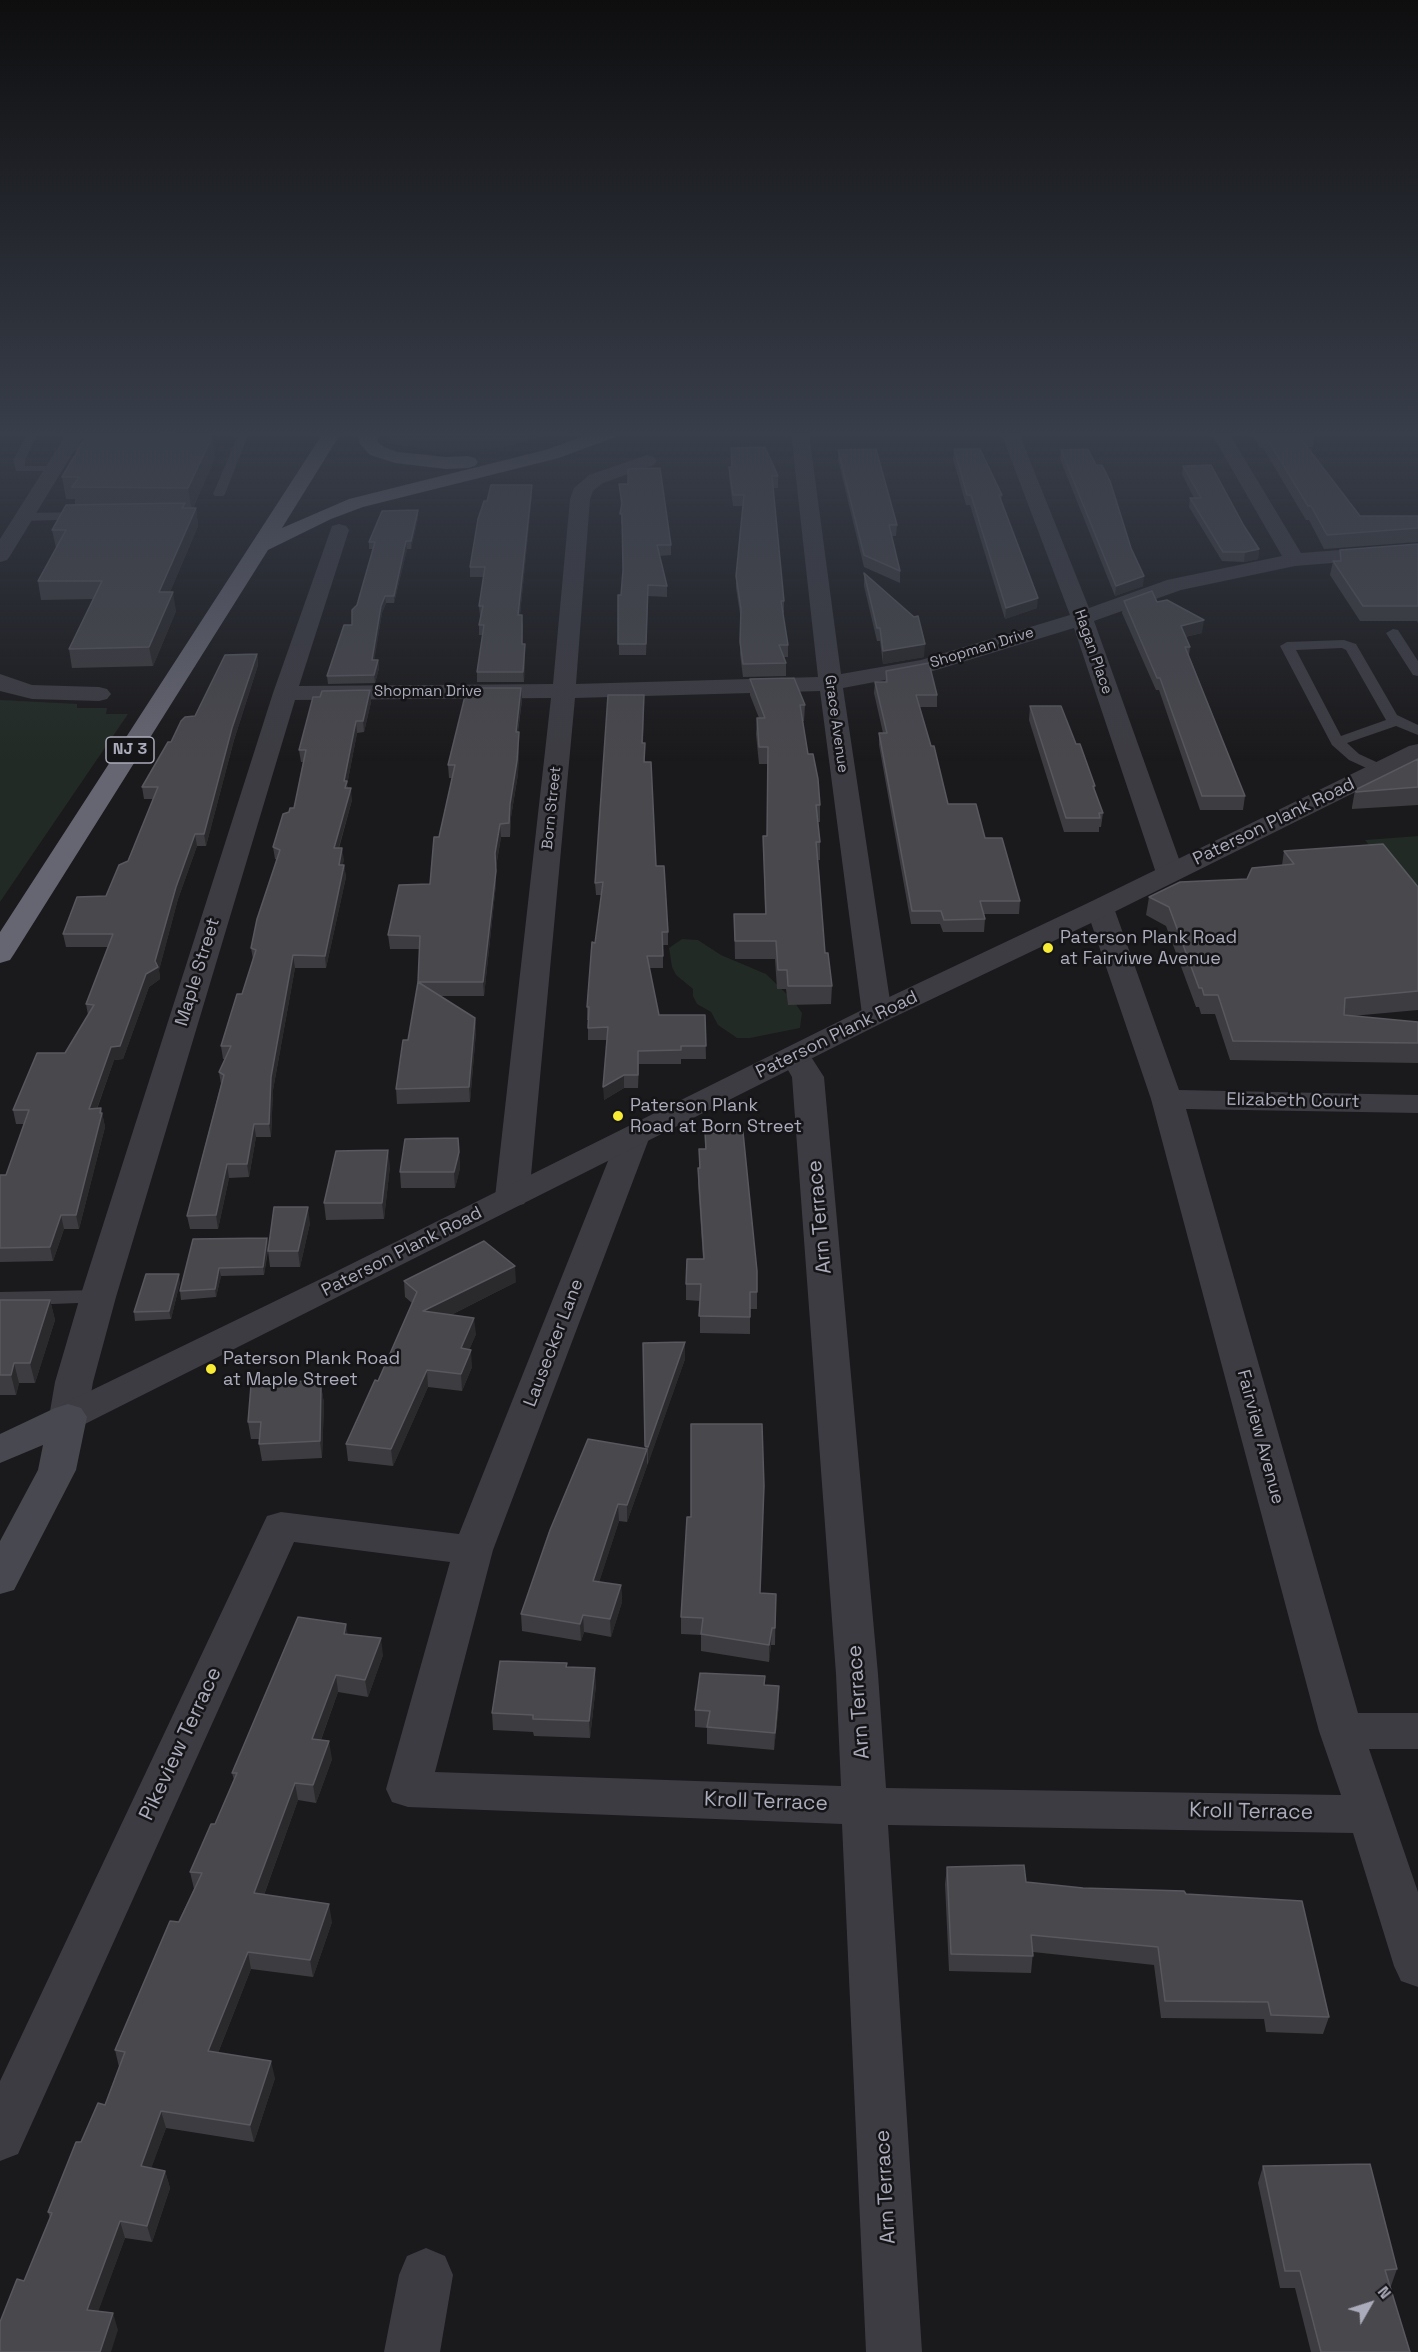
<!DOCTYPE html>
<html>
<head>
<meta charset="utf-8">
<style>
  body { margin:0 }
  #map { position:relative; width:1418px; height:2352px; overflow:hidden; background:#1a191b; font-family:"Space Grotesk",sans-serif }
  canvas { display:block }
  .north { position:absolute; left:1340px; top:2274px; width:60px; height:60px; -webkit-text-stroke:4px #151417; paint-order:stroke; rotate:51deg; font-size:16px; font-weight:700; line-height:24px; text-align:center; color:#abacbb }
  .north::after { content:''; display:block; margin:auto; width:21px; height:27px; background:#abacbb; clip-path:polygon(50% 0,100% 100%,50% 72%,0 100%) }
</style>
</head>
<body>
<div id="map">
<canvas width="1418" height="2352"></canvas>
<div class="north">N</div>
</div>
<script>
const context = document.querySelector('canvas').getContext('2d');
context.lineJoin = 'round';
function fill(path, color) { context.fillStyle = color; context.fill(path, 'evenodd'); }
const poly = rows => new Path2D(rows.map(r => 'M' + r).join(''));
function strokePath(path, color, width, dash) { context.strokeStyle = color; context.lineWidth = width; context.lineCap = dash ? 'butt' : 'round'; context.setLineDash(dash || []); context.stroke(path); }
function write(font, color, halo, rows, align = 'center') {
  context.font = font + ' "Space Grotesk",sans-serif'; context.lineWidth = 5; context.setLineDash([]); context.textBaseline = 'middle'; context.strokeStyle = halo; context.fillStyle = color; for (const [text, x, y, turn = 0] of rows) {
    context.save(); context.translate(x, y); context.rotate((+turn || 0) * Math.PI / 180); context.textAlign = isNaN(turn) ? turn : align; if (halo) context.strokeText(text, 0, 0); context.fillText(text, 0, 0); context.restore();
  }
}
const green = poly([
  [384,433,554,433,503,448,439,453,388,443],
  [0,700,77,704,77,708,107,708,106,714,128,714,0,902],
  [1418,836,1418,909,1365,840],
  [682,939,698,940,721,955,766,974,793,1000,802,1013,800,1028,750,1038,737,1038,718,1025,711,1012,697,1004,693,996,693,989,676,975,672,967,669,948]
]);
const service = poly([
  [28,433,38,433,25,460,25,466,54,466,60,469,58,471,16,471,13,460,28,433],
  [102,433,112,433,101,445,65,453,59,450,61,448,93,440,102,433],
  [239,433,249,433,225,494,223,496,215,496,213,494,239,433],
  [84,512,90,516,88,519,24,521,18,517,24,513,84,512],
  [1393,629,1398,630,1418,661,1418,676,1413,675,1386,633,1393,629],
  [1344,640,1356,644,1397,715,1418,725,1418,735,1396,726,1347,743,1359,754,1385,766,1387,769,1385,772,1375,772,1349,760,1332,745,1280,646,1287,642,1344,640],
  [1342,648,1346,650,1386,720,1341,736,1296,650,1342,648],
  [98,1290,105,1292,108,1297,105,1302,0,1306,0,1292,98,1290]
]);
const minor = poly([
  [67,433,85,433,10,556,7,560,0,562,0,539,67,433],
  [791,433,809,433,841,674,921,660,1070,615,1001,433,1019,433,1089,608,1167,580,1282,556,1211,433,1229,433,1301,553,1418,544,1418,556,1295,566,1181,590,1094,621,1184,873,1180,879,1170,881,1160,879,1156,873,1074,628,933,671,843,688,892,1014,888,1020,877,1023,866,1020,862,1014,820,691,575,698,529,1197,524,1204,512,1207,500,1204,495,1197,551,698,295,700,116,1297,93,1382,87,1417,81,1426,68,1430,55,1426,49,1417,55,1382,80,1297,273,693,332,526,339,524,346,526,349,530,299,686,553,684,570,499,574,488,589,475,647,455,654,457,657,461,654,465,603,483,593,491,590,499,576,684,818,677,791,433],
  [0,674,32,685,99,687,107,689,111,694,107,699,99,701,32,699,0,691,0,674],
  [1100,900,1110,902,1114,908,1179,1090,1418,1095,1418,1113,1186,1109,1358,1713,1418,1713,1418,1749,1369,1749,1418,1892,1418,1987,1401,1981,1394,1966,1353,1833,888,1825,922,2352,866,2352,842,1824,408,1807,392,1802,386,1789,450,1562,294,1542,18,2154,0,2161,0,2081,267,1516,281,1512,459,1534,618,1136,623,1129,634,1126,645,1129,650,1136,493,1550,435,1772,841,1786,836,1674,792,1077,780,1056,784,1049,795,1047,806,1049,824,1077,878,1674,886,1788,1341,1795,1319,1731,1151,1099,1086,908,1090,902,1100,900],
  [426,2248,445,2256,453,2275,440,2352,384,2352,399,2275,407,2256,426,2248]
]);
const tertiary = poly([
  [1418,744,1418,761,1110,914,888,1020,81,1426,68,1430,55,1426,49,1417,55,1408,333,1273,866,1008,1090,902,1409,746,1418,744]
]);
const secondary = poly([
  [68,1404,81,1408,87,1417,76,1470,14,1590,0,1594,0,1541,38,1470,43,1445,0,1463,0,1434,55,1408,68,1404]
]);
const motorway = poly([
  [323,433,341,433,282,528,349,499,545,450,592,433,617,433,615,437,559,458,363,507,331,519,268,550,14,954,10,960,0,963,0,932,323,433],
  [357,433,375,433,378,442,384,447,398,452,446,457,468,456,475,458,478,462,475,466,468,468,446,469,395,463,370,455,360,444,357,433]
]);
const wall = poly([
  [107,433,179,433,177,437,212,437,215,458,193,508,196,508,198,526,170,592,176,611,153,666,72,668,69,649,93,599,41,600,38,581,56,548,52,530,75,505,75,499,66,499,62,477],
  [1251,433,1315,433,1315,434,1313,447,1307,448,1360,516,1418,516,1418,542,1324,549,1309,520,1306,520,1263,448,1260,448],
  [731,448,778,476,778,488,773,488,784,601,784,613,783,613,788,645,788,657,784,657,786,663,786,676,743,677,740,654,741,620,736,588,736,576,743,506,733,506,729,478,729,467,731,467],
  [954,449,1002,495,1001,502,1037,608,1005,619,970,505,966,505,953,459],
  [838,450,897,525,896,536,892,536,900,571,900,583,864,567,838,460],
  [1061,450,1143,586,1115,596,1060,459],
  [1183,466,1244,526,1259,549,1258,559,1244,562,1222,561,1189,507,1190,498,1194,498,1182,474],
  [619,484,671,545,671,555,659,556,667,586,667,597,648,596,646,655,619,655,618,595,621,595,623,570,623,524,621,524,621,508],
  [532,485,532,494,520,615,523,625,522,644,525,654,524,682,477,682,477,672,483,635,479,635,479,625,481,616,480,616,479,606,483,577,470,577,470,567,487,501],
  [418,510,418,518,411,549,407,549,394,603,386,603,382,613,374,660,378,660,379,668,375,683,328,684,327,676,352,625,373,549,369,549,369,542],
  [1418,544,1418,623,1417,621,1360,621,1330,575,1333,561,1338,561,1340,550],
  [864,573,924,657,883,664,880,641,877,641,864,586],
  [1124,601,1157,602,1202,633,1185,637,1190,647,1189,655,1245,796,1243,810,1200,810,1159,690,1156,690,1122,613],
  [257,654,258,665,234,740,206,846,197,846,178,899,159,970,160,979,149,987,123,1059,114,1060,97,1109,101,1108,105,1127,79,1229,64,1229,53,1261,0,1262,0,1175,6,1175,24,1124,16,1124,13,1110,65,1053,88,1015,86,1004,108,947,66,947,63,934,106,896,128,861,153,799,144,799,142,787,171,742,195,716],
  [886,671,937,695,937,707,920,707,948,804,985,838,1020,901,1019,914,984,914,985,919,984,932,943,932,940,924,911,924,879,745,879,733,883,733,874,693,875,682,885,682],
  [750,679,805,705,804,721,803,721,808,754,820,805,820,822,818,822,820,842,820,860,818,860,825,953,832,986,831,1004,788,1005,786,989,777,989,775,959,735,959,734,914,765,914,763,836,767,836,768,764,759,764,756,734,757,718,759,718,750,695],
  [521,688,522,700,518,732,519,744,518,774,511,817,510,837,501,837,496,867,496,884,484,996,441,996,475,1018,476,1032,470,1102,397,1104,396,1089,408,1040,418,982,420,949,390,949,388,935,430,884,439,837,452,778,449,778,448,765,473,692],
  [370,690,371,702,364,732,357,733,347,785,352,800,339,848,344,860,342,865,344,865,346,877,326,968,295,968,273,1090,271,1137,256,1137,249,1177,229,1178,218,1229,190,1229,187,1216,221,1084,219,1072,225,1059,223,1059,221,1046,242,994,253,959,251,948,277,860,275,859,273,847,289,812,294,808,303,762,301,762,299,750,320,697],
  [644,706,643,743,656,866,668,932,668,945,663,945,663,968,649,968,659,1015,705,1015,706,1059,681,1059,681,1064,639,1064,638,1088,624,1088,604,1100,607,1040,588,1040,588,1020,587,1020,587,1007,602,895,596,895,595,883],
  [1030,706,1076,744,1095,786,1094,790,1103,813,1101,827,1099,827,1099,832,1064,832,1029,720],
  [1418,759,1418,805,1352,809,1352,807,1355,790],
  [1284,851,1418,887,1418,1010,1352,1016,1418,1022,1418,1063,1230,1060,1215,1014,1201,1014,1199,1007,1196,1007,1166,926,1146,915,1149,897,1247,879,1282,865],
  [705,1133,757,1271,757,1309,750,1309,750,1334,700,1333,700,1301,686,1300,686,1284,703,1259,698,1184,698,1168,699,1168,699,1149,705,1149],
  [458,1138,460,1168,455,1188,401,1188,400,1172],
  [390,1166,384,1219,326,1220,324,1203],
  [310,1223,300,1267,270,1267,268,1251,264,1275,221,1276,216,1297,181,1300,180,1291,267,1238,268,1246],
  [404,1281,516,1282,451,1315,476,1334,469,1350,472,1367,462,1391,428,1387,393,1466,348,1461,346,1444,378,1381,412,1303,405,1297],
  [180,1282,171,1319,135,1321,134,1312],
  [0,1300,50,1300,55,1320,35,1383,19,1383,16,1395,0,1395],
  [643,1343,685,1359,627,1522,619,1521,599,1582,621,1585,622,1602,611,1637,584,1632,581,1641,522,1631,521,1614,645,1448],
  [319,1380,319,1386,321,1386,324,1403,322,1458,262,1461,259,1444,260,1439,251,1439,248,1422],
  [761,1593,776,1594,775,1645,771,1645,769,1662,701,1651,701,1635,681,1634,681,1617],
  [348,1634,383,1655,368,1697,338,1692,321,1740,332,1759,316,1803,298,1800,264,1895,332,1922,313,1977,251,1969,218,2053,275,2078,254,2142,166,2128,151,2168,165,2171,170,2188,152,2242,125,2238,98,2311,118,2330,24,2281,50,2218,48,2212,81,2142,105,2105,119,2067,115,2050,194,1889,190,1872,215,1824,234,1780,232,1773],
  [567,1667,596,1685,590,1738,534,1736,533,1732,493,1730,492,1713],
  [765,1685,779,1686,779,1704,774,1750,707,1744,707,1728,695,1727,695,1710],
  [947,1867,1026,1882,1083,1888,1186,1894,1329,2017,1323,2034,1266,2032,1264,2019,1161,2018,1154,1965,1033,1952,1031,1973,949,1971,945,1884],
  [1263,2166,1397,2269,1391,2286,1390,2286,1410,2352,1311,2352,1295,2288,1280,2288,1258,2183]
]);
const shadedWall = poly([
  [165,433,179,433,166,459,163,437],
  [212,437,215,458,192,511,188,488],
  [532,485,532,494,519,625,518,615],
  [196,508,198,526,162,611,159,592],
  [418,510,418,518,411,549,411,541],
  [406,541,407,549,394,603,394,596],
  [1259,549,1258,559,1244,562,1245,552],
  [1144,576,1143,586,1115,596,1116,586],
  [173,592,176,611,153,666,149,647],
  [385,596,386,603,382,613,373,668,372,660,381,606],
  [1038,598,1037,608,1005,619,1006,608],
  [1204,620,1202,633,1179,638,1181,626],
  [525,644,525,654,524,682,523,672],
  [925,644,924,657,883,664,883,651],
  [257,654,258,665,234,740,206,846,204,834,232,728],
  [378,660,379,668,375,683,374,675],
  [521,688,522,700,516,744,516,732],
  [370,690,371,702,364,732,363,721],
  [356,721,357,733,347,785,348,793,346,800,344,781],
  [519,732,519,744,518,774,511,817,510,837,510,804],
  [351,788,352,800,335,860,334,848],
  [500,824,501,837,496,867,496,884,484,996,483,982,495,853],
  [195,834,197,846,178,899,159,970,160,979,149,987,123,1059,114,1060,92,1122,89,1109,111,1047,146,974,155,961,176,887],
  [342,848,344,860,340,877,339,865],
  [344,865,346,877,326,968,325,956],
  [293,955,295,968,273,1090,271,1137,269,1124,271,1077],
  [475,1018,476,1032,470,1102,469,1087],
  [624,1075,624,1088,604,1100,603,1087],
  [101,1108,105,1127,79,1229,76,1215],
  [254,1124,256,1137,249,1177,247,1164],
  [388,1150,390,1166,384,1219,382,1203],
  [459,1152,460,1168,455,1188,454,1172],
  [227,1164,229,1178,218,1229,216,1215],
  [308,1207,310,1223,300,1267,298,1251],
  [61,1215,64,1229,53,1261,50,1247],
  [267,1238,268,1246,264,1275,263,1267],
  [515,1266,516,1282,425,1328,423,1311],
  [219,1268,221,1276,216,1297,215,1289],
  [179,1274,180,1282,171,1319,169,1311],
  [50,1300,55,1320,35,1383,30,1363],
  [474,1318,476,1334,463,1365,461,1348],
  [685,1342,685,1359,648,1464,648,1447],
  [471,1350,472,1367,462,1391,461,1374],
  [14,1363,19,1383,16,1395,11,1375],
  [427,1370,428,1387,393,1466,391,1449],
  [321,1386,324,1403,322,1458,320,1441],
  [647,1449,647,1466,627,1522,627,1505],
  [618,1504,619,1521,594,1598,593,1581],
  [621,1585,622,1602,611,1637,610,1619],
  [583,1615,584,1632,581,1641,580,1624],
  [346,1624,349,1642,344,1634],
  [772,1628,771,1645,769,1662,769,1645],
  [381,1638,383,1655,368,1697,365,1680],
  [595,1668,596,1685,590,1738,589,1721],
  [336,1675,338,1692,315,1756,312,1739],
  [779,1686,779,1704,774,1750,775,1733],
  [329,1741,332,1759,316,1803,313,1785],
  [295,1783,298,1800,258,1911,254,1893],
  [329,1904,332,1922,313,1977,310,1960],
  [248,1952,251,1969,212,2068,208,2051],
  [271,2061,275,2078,254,2142,250,2125],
  [161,2111,166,2128,146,2183,141,2166],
  [165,2171,170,2188,152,2242,147,2226],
  [120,2221,125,2238,93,2326,87,2310],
  [113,2313,118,2330,111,2352,100,2352]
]);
const building = poly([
  [107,433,165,433,163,437,212,437,188,488,72,487,79,477,62,477,87,435,106,435,107,433],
  [1261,433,1315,433,1315,434,1298,435,1360,516,1418,516,1418,528,1327,535,1311,506,1308,506,1265,435,1262,435,1261,433],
  [765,447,778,476,772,476,784,601,781,601,788,645,779,645,786,663,743,664,740,642,741,609,736,576,744,495,733,495,729,467,732,467,731,448,765,447],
  [876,449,897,525,889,525,900,571,864,555,838,450,876,449],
  [954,449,980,449,1002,495,999,495,1038,598,1006,608,971,495,967,495,954,449],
  [1088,449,1096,465,1102,465,1110,481,1131,548,1144,576,1116,586,1061,450,1088,449],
  [1211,465,1244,526,1259,549,1245,552,1223,552,1190,498,1201,498,1183,466,1211,465],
  [660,468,671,545,657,545,667,586,648,585,646,644,618,644,618,595,621,595,623,570,622,514,620,514,622,503,619,484,628,484,628,469,660,468],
  [491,485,532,485,518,615,522,615,522,644,525,644,523,672,477,672,484,625,479,625,483,606,479,606,485,567,470,567,478,519,484,501,487,501,491,485],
  [185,503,182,508,196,508,159,592,173,592,149,647,69,649,102,581,38,581,66,530,52,530,66,505,185,503],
  [418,510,411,541,406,541,394,596,385,596,381,606,372,660,378,660,374,675,327,676,344,625,352,625,352,610,357,605,375,542,369,542,382,511,418,510],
  [1418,544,1418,606,1363,606,1333,561,1341,561,1340,550,1418,544],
  [864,573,914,617,918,616,925,644,883,651,880,628,877,628,864,573],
  [1152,591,1157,602,1167,600,1204,620,1181,626,1190,647,1185,647,1245,796,1202,796,1160,678,1157,678,1124,601,1152,591],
  [257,654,232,728,204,834,195,834,176,887,155,961,158,967,146,974,120,1046,111,1047,89,1109,101,1108,100,1113,102,1113,76,1215,61,1215,50,1247,0,1248,0,1175,6,1175,29,1110,13,1110,37,1053,65,1053,94,1005,86,1004,113,934,63,934,77,897,106,896,119,865,128,861,158,787,142,787,168,742,171,742,181,721,185,717,195,716,225,655,257,654],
  [929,663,937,695,916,695,931,746,934,746,948,804,976,804,985,838,1002,838,1020,901,980,901,985,919,944,920,941,911,912,911,879,733,887,733,875,682,887,682,886,671,929,663],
  [794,678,805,705,800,705,808,754,813,754,818,779,820,805,816,805,820,842,816,842,819,875,825,953,828,953,832,986,788,986,787,970,778,970,776,941,735,941,734,914,766,914,763,836,767,836,768,747,759,747,757,718,765,718,750,679,794,678],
  [473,688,521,688,516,732,519,732,517,761,510,804,509,823,500,824,495,853,496,871,483,982,418,982,475,1018,469,1087,396,1089,403,1040,408,1040,418,982,420,936,388,935,399,885,430,884,434,837,439,837,455,765,448,765,466,692,473,692,473,688],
  [370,690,363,721,356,721,344,781,347,781,345,788,351,788,334,848,342,848,339,865,344,865,325,956,293,955,271,1077,269,1124,254,1124,247,1164,227,1164,216,1215,187,1216,224,1075,219,1072,231,1046,221,1046,237,994,242,994,256,950,251,948,257,919,280,850,273,847,283,814,289,812,290,808,294,808,306,750,299,750,313,697,320,697,322,691,370,690],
  [608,695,644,695,642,743,645,743,644,762,651,762,656,866,664,866,668,932,662,932,663,956,647,956,659,1015,705,1015,706,1046,681,1046,681,1050,638,1051,638,1075,624,1075,603,1087,608,1027,588,1028,589,1007,587,1007,592,942,595,943,603,882,595,883,608,695],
  [1030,706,1061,706,1076,744,1080,744,1095,786,1093,786,1103,813,1099,813,1100,818,1066,818,1030,706],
  [1418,759,1418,787,1356,792,1355,790,1418,759],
  [1383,844,1418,887,1418,991,1345,998,1344,1015,1418,1022,1418,1043,1233,1041,1218,995,1204,995,1202,988,1199,988,1169,907,1149,897,1180,882,1247,879,1252,868,1294,864,1284,851,1383,844],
  [743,1132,757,1271,757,1292,750,1292,750,1317,699,1316,701,1284,686,1284,687,1259,704,1259,698,1168,700,1168,699,1149,706,1149,705,1133,743,1132],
  [458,1138,459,1152,454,1172,400,1172,405,1139,458,1138],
  [388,1150,382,1203,324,1203,336,1151,388,1150],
  [274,1207,308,1207,298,1251,268,1251,274,1207],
  [267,1238,263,1267,219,1268,215,1289,180,1291,193,1239,267,1238],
  [484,1241,515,1266,423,1311,474,1318,461,1348,471,1350,461,1374,427,1370,391,1449,346,1444,375,1380,378,1381,417,1292,404,1281,484,1241],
  [146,1274,179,1274,169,1311,134,1312,146,1274],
  [0,1300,50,1300,30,1363,14,1363,11,1375,0,1375,0,1300],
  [685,1342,648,1447,645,1446,643,1343,685,1342],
  [319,1380,318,1386,321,1386,320,1441,259,1444,261,1422,248,1422,251,1385,319,1380],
  [691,1424,762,1424,764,1486,760,1593,776,1594,775,1628,772,1628,769,1645,701,1634,703,1618,681,1617,687,1517,691,1517,691,1424],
  [588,1439,647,1449,627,1505,618,1504,593,1581,621,1585,610,1619,583,1615,580,1624,521,1614,550,1530,588,1439],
  [298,1617,346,1624,344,1634,381,1638,365,1680,336,1675,312,1739,329,1741,313,1785,295,1783,254,1893,329,1904,310,1960,248,1952,208,2051,271,2061,250,2125,161,2111,141,2166,165,2171,147,2226,120,2221,87,2310,113,2313,100,2352,0,2352,0,2322,17,2279,24,2281,52,2213,48,2212,76,2142,81,2142,98,2103,105,2105,125,2052,115,2050,170,1921,179,1922,202,1873,190,1872,211,1824,215,1824,237,1773,232,1773,298,1617],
  [500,1661,567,1663,566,1667,595,1668,589,1721,533,1719,533,1715,492,1713,500,1661],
  [700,1673,765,1676,764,1685,779,1686,775,1733,707,1727,710,1711,695,1710,700,1673],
  [1024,1865,1026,1882,1083,1888,1184,1891,1186,1894,1302,1901,1329,2017,1271,2015,1268,2002,1165,2001,1158,1947,1031,1935,1033,1956,951,1954,947,1867,1024,1865],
  [1370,2164,1397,2269,1385,2270,1410,2352,1321,2352,1300,2271,1285,2271,1263,2166,1370,2164]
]);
const markers = [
  [1048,948,6,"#f8eb35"],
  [618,1116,6,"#f8eb35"],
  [211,1369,6,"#f8eb35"]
];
const farStreetnames = [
  ["Shopman Drive",982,648,-17],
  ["Hagan Place",1093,652,71],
  ["Shopman Drive",428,692],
  ["Grace Avenue",836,724,82],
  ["Born Street",552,808,-84]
];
const shields = [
  [130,750,48]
];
const shieldNames = [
  ["NJ 3",130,750]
];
const streetNames = [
  ["Paterson Plank Road",1274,822,-26],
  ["Maple Street",198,972,-73],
  ["Paterson Plank Road",837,1035,-26],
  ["Elizabeth Court",1293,1101,1],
  ["Paterson Plank Road",402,1252,-27],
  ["Lausecker Lane",554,1343,-69],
  ["Fairview Avenue",1260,1437,75]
];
const poiNames = [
  ["Paterson Plank Road",1060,938],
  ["at Fairviwe Avenue",1060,959],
  ["Paterson Plank",630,1106],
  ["Road at Born Street",630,1127],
  ["Paterson Plank Road",223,1359],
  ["at Maple Street",223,1380]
];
const nearStreetnames = [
  ["Arn Terrace",820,1217,-95],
  ["Arn Terrace",859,1702,-94],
  ["Pikeview Terrace",181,1744,-65],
  ["Kroll Terrace",766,1802,2],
  ["Kroll Terrace",1251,1812,1],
  ["Arn Terrace",886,2187,-93]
];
fill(green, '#212a24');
fill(service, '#3d3c43');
fill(minor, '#3d3c43');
fill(tertiary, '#3d3c43');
fill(secondary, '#484851');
fill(motorway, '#666672');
fill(wall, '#3d3c40');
fill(shadedWall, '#2a292c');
fill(building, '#49484d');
strokePath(building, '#58585f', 1.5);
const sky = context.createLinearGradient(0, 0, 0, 762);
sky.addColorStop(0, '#0e0e0f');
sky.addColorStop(0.57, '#383e4a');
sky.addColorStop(1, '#383e4a00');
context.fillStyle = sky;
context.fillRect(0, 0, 1418, 762);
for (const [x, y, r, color] of markers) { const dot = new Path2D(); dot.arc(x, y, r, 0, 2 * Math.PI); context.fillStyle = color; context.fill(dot); strokePath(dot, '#151417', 2); }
write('15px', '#abacbb', '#151417', farStreetnames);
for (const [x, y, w] of shields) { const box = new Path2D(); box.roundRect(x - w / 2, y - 13, w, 26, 4.5); context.fillStyle = '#151417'; context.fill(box); strokePath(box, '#abacbb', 1.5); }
write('bold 16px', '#abacbb', null, shieldNames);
write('18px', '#abacbb', '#151417', streetNames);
write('18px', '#abacbb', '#151417', poiNames, 'left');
write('21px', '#abacbb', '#151417', nearStreetnames);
</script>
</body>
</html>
